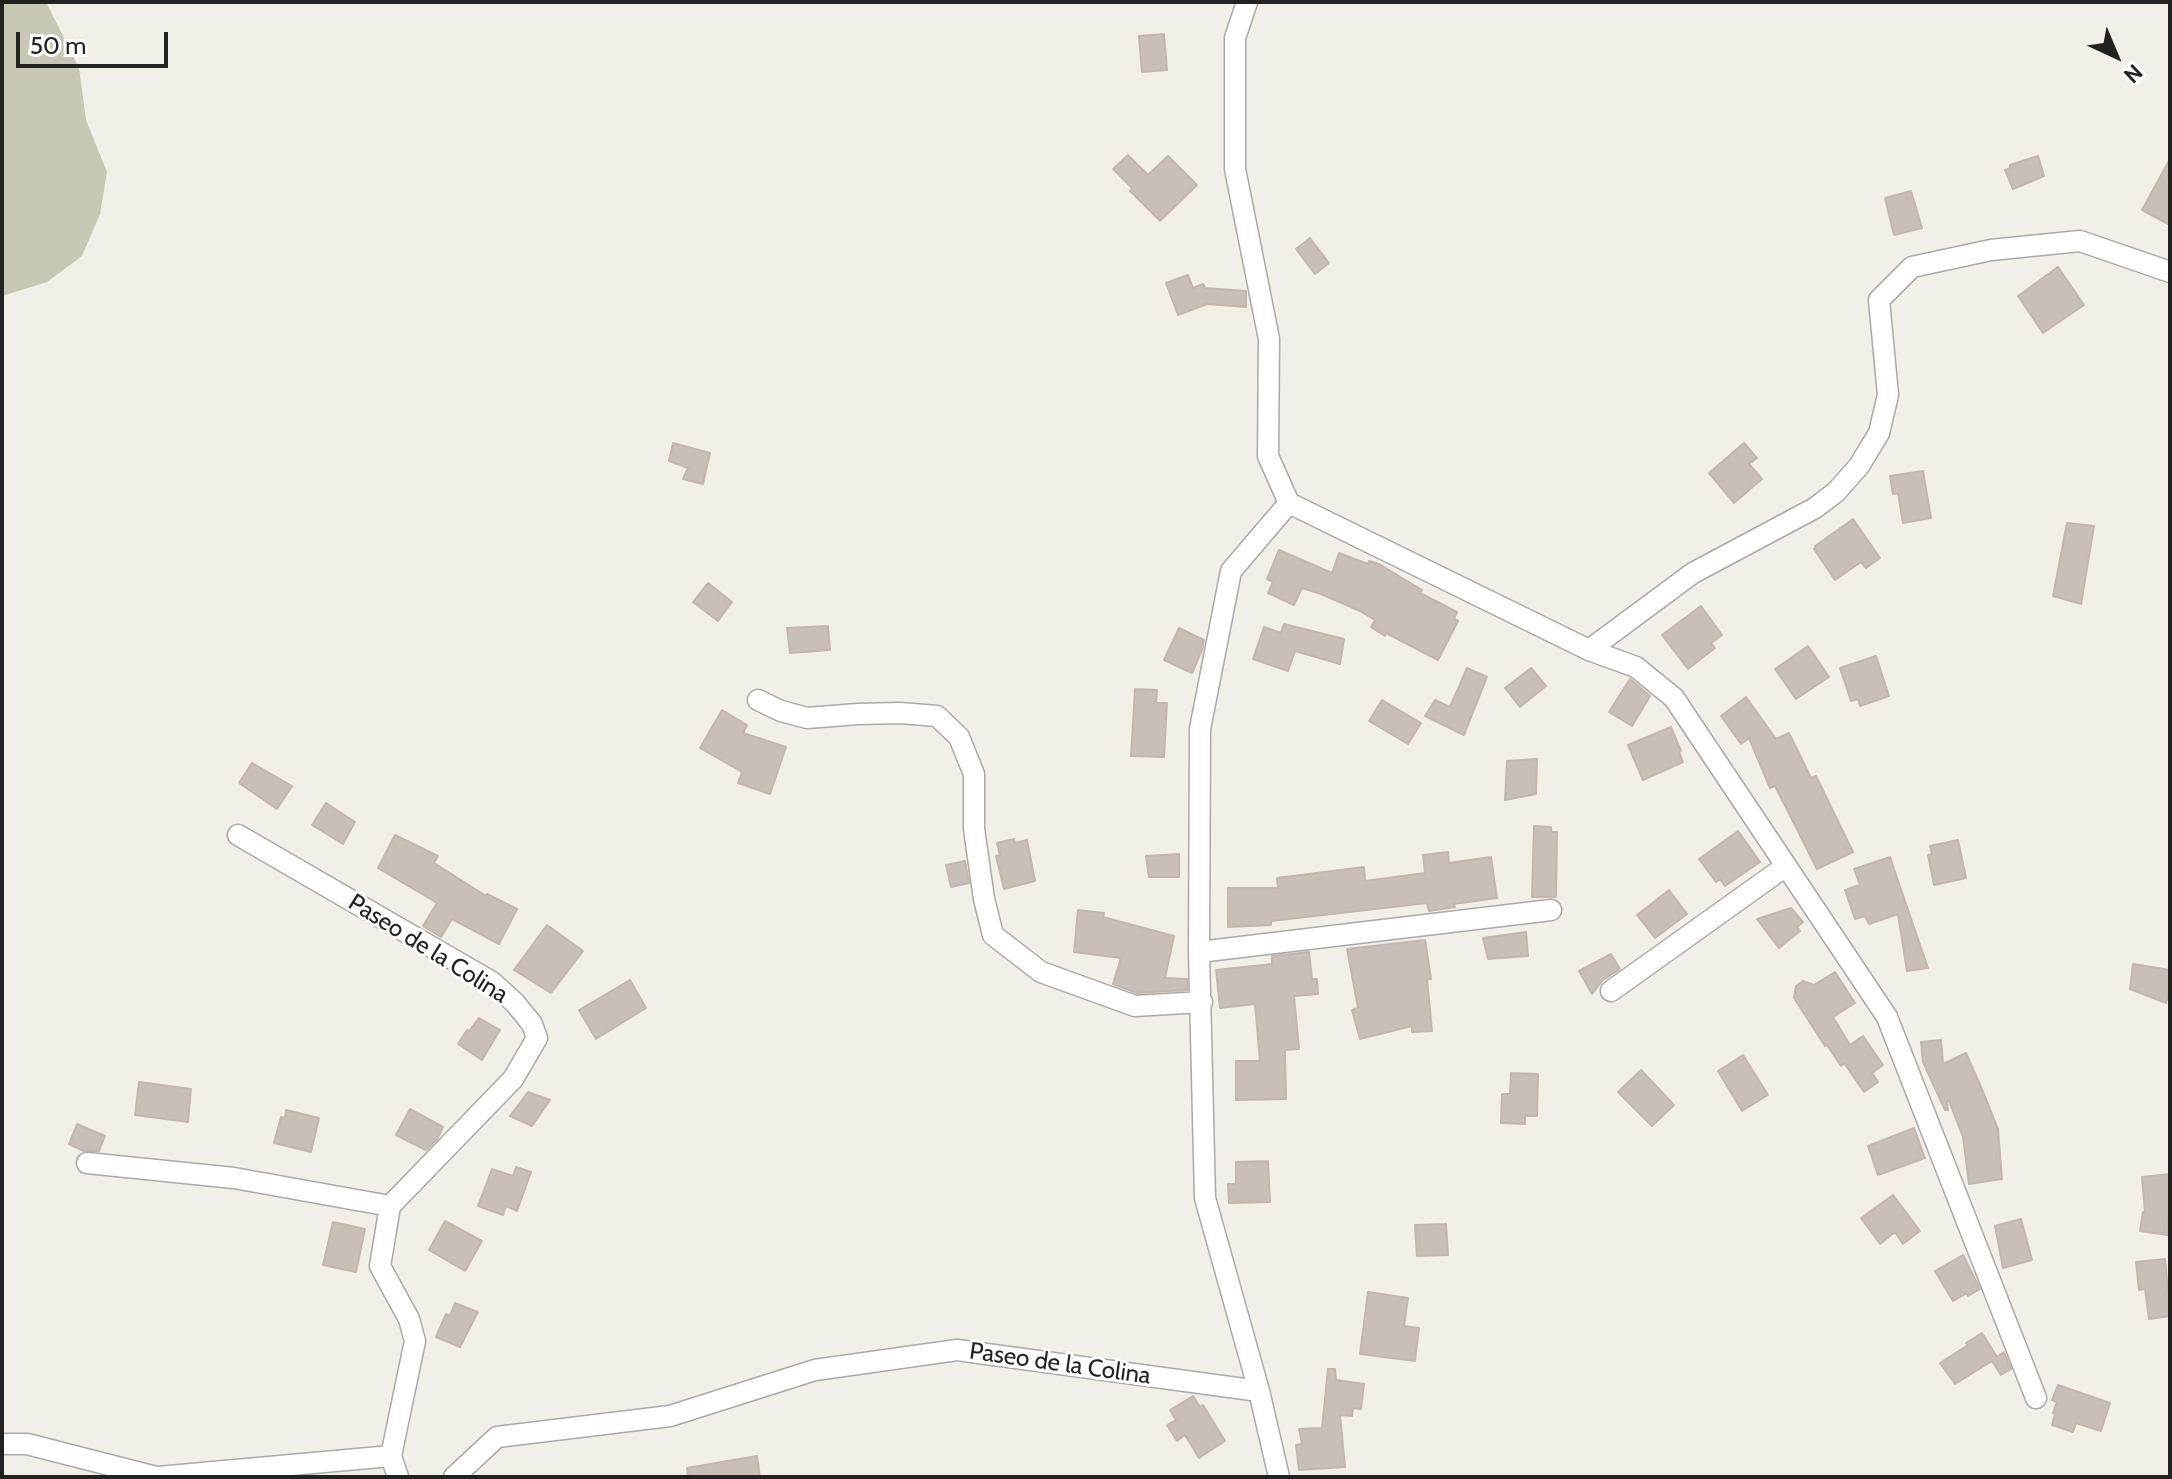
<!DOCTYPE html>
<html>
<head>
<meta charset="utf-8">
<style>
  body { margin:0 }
  #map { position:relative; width:2172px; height:1479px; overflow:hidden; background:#f2efe9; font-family:Cabin,sans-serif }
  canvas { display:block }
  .frame { position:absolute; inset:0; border:4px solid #222; pointer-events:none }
  .north { position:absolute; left:2076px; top:16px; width:80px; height:80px; -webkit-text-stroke:6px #fff; paint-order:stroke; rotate:136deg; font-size:22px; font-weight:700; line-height:32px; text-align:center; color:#222 }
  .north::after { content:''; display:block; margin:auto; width:28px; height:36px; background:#222; clip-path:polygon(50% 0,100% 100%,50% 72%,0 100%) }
  .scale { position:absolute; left:16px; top:32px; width:152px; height:36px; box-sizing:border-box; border:4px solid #222; border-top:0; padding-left:10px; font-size:24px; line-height:28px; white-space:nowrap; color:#222; -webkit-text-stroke:6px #fff; paint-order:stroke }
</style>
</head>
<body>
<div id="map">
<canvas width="2172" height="1479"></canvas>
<div class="frame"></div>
<div class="north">N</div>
<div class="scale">50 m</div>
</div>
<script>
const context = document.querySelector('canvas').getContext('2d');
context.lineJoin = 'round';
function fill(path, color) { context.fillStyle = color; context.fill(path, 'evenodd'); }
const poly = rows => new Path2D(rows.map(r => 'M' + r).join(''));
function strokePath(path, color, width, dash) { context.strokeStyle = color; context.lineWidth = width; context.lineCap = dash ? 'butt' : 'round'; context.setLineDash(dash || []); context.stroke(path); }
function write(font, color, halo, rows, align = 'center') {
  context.font = font + ' Cabin,sans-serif'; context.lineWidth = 6; context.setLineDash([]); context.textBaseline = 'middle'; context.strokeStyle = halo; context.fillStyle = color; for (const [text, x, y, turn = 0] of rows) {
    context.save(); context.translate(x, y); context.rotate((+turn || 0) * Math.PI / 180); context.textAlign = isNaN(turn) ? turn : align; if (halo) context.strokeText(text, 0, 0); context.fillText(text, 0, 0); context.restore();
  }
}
const construction = poly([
  [2,2,46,2,79,68,86,120,107,172,100,214,82,256,47,282,2,296]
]);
const building = poly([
  [1164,34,1167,70,1142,72,1139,36,1164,34],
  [1128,155,1148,175,1168,156,1197,185,1160,221,1130,191,1132,188,1113,169,1128,155],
  [2038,156,2044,176,2013,189,2005,170,2010,168,2010,165,2038,156],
  [2170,159,2170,225,2142,210,2170,159],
  [1911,191,1922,228,1894,235,1885,198,1911,191],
  [1310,238,1329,263,1315,274,1296,249,1310,238],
  [2058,267,2084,305,2043,333,2018,296,2058,267],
  [1188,275,1193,288,1203,284,1205,288,1246,291,1246,307,1207,304,1178,315,1166,283,1188,275],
  [673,443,710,453,703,484,683,479,688,468,669,461,673,443],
  [1744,443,1757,458,1749,464,1762,479,1734,503,1709,473,1744,443],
  [1923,471,1931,518,1903,523,1898,493,1893,494,1890,476,1923,471],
  [1853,519,1880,558,1866,568,1861,562,1835,580,1814,549,1816,547,1815,546,1853,519],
  [2067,523,2094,526,2081,604,2053,596,2067,523],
  [1279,550,1332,573,1339,553,1368,564,1369,561,1379,564,1422,590,1420,593,1457,612,1454,619,1458,621,1438,660,1386,633,1385,636,1371,627,1375,620,1360,611,1321,594,1302,588,1294,605,1268,593,1273,582,1267,579,1279,550],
  [708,583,732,602,718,621,693,602,708,583],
  [1701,606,1722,635,1711,643,1715,648,1688,669,1662,635,1701,606],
  [1284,624,1344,639,1340,664,1295,651,1288,671,1253,659,1264,627,1281,633,1284,624],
  [828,626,830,650,790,653,787,628,828,626],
  [1179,628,1204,640,1202,650,1192,673,1164,660,1179,628],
  [1808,646,1829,677,1796,699,1775,669,1808,646],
  [1876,656,1889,696,1860,706,1858,699,1851,701,1840,668,1876,656],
  [1467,668,1487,677,1464,735,1425,716,1435,700,1450,707,1467,668],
  [1531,668,1546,686,1520,707,1505,688,1531,668],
  [1630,679,1650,696,1632,726,1609,712,1630,679],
  [1135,689,1157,690,1156,703,1167,703,1164,757,1131,756,1135,689],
  [1746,697,1776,739,1789,733,1811,778,1816,776,1853,852,1817,869,1775,786,1770,788,1749,738,1741,744,1721,716,1746,697],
  [1382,700,1421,723,1408,744,1369,721,1382,700],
  [722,710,747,725,743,733,786,747,770,794,738,783,742,772,700,748,722,710],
  [1671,727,1681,751,1679,752,1683,762,1643,780,1628,745,1671,727],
  [1537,759,1536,794,1505,800,1507,761,1537,759],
  [252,763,292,786,277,809,239,783,252,763],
  [326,803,355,822,343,844,312,825,326,803],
  [1534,826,1551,827,1551,832,1557,832,1556,897,1532,897,1534,826],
  [1738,831,1760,862,1725,886,1720,879,1716,882,1699,859,1738,831],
  [395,835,438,856,434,863,486,896,487,894,517,909,499,944,452,919,441,937,423,926,437,903,378,868,395,835],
  [1014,839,1015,843,1027,840,1035,881,1004,889,996,856,1000,855,997,843,1014,839],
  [1958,840,1966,878,1934,885,1928,855,1932,854,1930,846,1958,840],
  [1448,852,1449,863,1491,857,1497,898,1454,904,1455,907,1429,911,1427,903,1271,921,1271,925,1228,927,1228,888,1278,888,1277,878,1364,867,1365,881,1425,873,1423,855,1448,852],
  [1179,854,1179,877,1149,877,1146,856,1179,854],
  [1890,857,1896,875,1928,968,1907,971,1898,914,1869,924,1865,916,1855,919,1845,890,1860,885,1854,869,1890,857],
  [965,861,969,883,951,887,946,865,965,861],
  [1669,890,1687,914,1655,938,1637,915,1669,890],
  [1791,908,1803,922,1797,927,1800,931,1779,948,1757,919,1791,908],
  [1078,910,1104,913,1103,917,1174,936,1165,978,1187,979,1187,990,1137,993,1113,984,1121,958,1074,952,1078,910],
  [547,925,583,951,551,993,514,970,547,925],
  [1526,932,1528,956,1488,959,1483,938,1526,932],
  [1425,940,1431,979,1427,979,1432,1031,1412,1032,1412,1026,1360,1039,1352,1010,1358,1008,1347,949,1425,940],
  [1309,952,1312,979,1317,979,1318,994,1294,996,1299,1049,1285,1050,1286,1099,1236,1100,1236,1061,1260,1061,1255,1004,1220,1008,1216,970,1272,964,1272,956,1309,952],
  [1611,954,1620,969,1603,980,1592,994,1579,971,1611,954],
  [2133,964,2170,970,2170,990,2166,1003,2130,989,2133,964],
  [1835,972,1855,1003,1833,1017,1850,1045,1863,1036,1883,1065,1872,1073,1878,1082,1864,1092,1844,1063,1841,1066,1827,1045,1825,1046,1794,998,1796,986,1803,981,1814,985,1835,972],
  [630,980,646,1008,596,1039,579,1010,630,980],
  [479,1018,500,1030,482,1060,458,1044,467,1030,469,1031,479,1018],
  [1941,1040,1943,1064,1966,1053,1981,1087,1998,1129,2002,1179,1969,1184,1963,1137,1949,1101,1947,1102,1948,1110,1945,1110,1923,1062,1921,1042,1941,1040],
  [1743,1055,1768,1095,1742,1111,1718,1071,1743,1055],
  [1641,1070,1674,1105,1652,1126,1618,1092,1641,1070],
  [1511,1073,1538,1074,1537,1116,1525,1116,1525,1124,1501,1123,1502,1094,1510,1094,1511,1073],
  [139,1082,191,1089,188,1122,135,1115,139,1082],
  [528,1092,550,1100,532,1126,510,1116,528,1092],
  [410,1109,443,1127,437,1139,426,1150,396,1135,410,1109],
  [286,1110,319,1118,311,1152,274,1143,281,1117,285,1118,286,1110],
  [77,1124,105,1136,99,1151,84,1151,69,1144,77,1124],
  [1914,1128,1925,1158,1878,1175,1868,1146,1914,1128],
  [1268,1161,1270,1202,1229,1203,1228,1184,1236,1184,1236,1162,1268,1161],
  [516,1167,531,1172,517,1211,506,1206,503,1215,478,1206,492,1169,513,1176,516,1167],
  [2170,1174,2168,1235,2140,1231,2143,1212,2145,1212,2142,1177,2170,1174],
  [1893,1195,1920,1231,1903,1244,1895,1232,1880,1244,1861,1218,1893,1195],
  [2021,1219,2032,1260,2003,1268,1995,1226,2021,1219],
  [445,1221,482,1241,465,1271,429,1250,445,1221],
  [333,1222,365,1229,356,1272,323,1265,333,1222],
  [1446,1224,1448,1255,1417,1256,1415,1225,1446,1224],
  [1963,1255,1980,1289,1968,1296,1967,1293,1953,1301,1935,1271,1963,1255],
  [2165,1259,2168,1290,2170,1290,2170,1316,2149,1319,2145,1289,2139,1290,2136,1262,2165,1259],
  [1368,1292,1408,1298,1404,1326,1419,1328,1415,1361,1360,1354,1368,1292],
  [455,1303,478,1312,460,1347,436,1337,446,1314,450,1316,455,1303],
  [1982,1333,1997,1357,2004,1352,2011,1369,2001,1375,1992,1361,1955,1384,1940,1363,1968,1345,1966,1343,1982,1333],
  [1328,1369,1335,1369,1336,1380,1364,1384,1361,1409,1353,1408,1352,1416,1340,1415,1345,1467,1299,1470,1296,1445,1302,1444,1299,1429,1322,1428,1328,1369],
  [2058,1385,2110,1403,2101,1431,2076,1423,2073,1432,2052,1425,2055,1414,2053,1413,2057,1402,2052,1400,2058,1385],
  [1193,1396,1200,1407,1203,1405,1225,1441,1199,1458,1185,1435,1177,1441,1167,1425,1176,1420,1170,1410,1193,1396],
  [757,1456,760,1477,688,1477,687,1468,757,1456]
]);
const minor = poly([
  [1247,2,1235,38,1235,169,1269,339,1268,456,1289,503,1589,650,1636,667,1674,698,1887,1017,2036,1398],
  [1589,650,1693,573,1815,508,1836,492,1859,466,1879,433,1888,395,1879,300,1912,267,1991,250,2080,241,2170,272],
  [758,700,781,711,807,718,858,714,900,713,937,716,959,737,974,774,974,829,984,899,993,935,1041,972,1135,1006,1202,1002],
  [238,835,492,982,515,1003,532,1024,537,1038,513,1079,390,1206,380,1266,409,1319,415,1341,391,1456,398,1477],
  [1199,952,1551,910],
  [1611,991,1786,866],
  [87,1163,234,1178,390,1206],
  [2,1444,27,1444,156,1477],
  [158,1477,391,1456],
  [454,1477,497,1437,670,1416,815,1370,957,1350,1259,1391],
  [1279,1477,1259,1391,1205,1198,1199,952,1200,729,1231,571,1289,503]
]);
const streetNames = [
  ["Paseo de la Colina",428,949,32],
  ["Paseo de la Colina",1060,1364,8]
];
fill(construction, '#c7c7b4');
fill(building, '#c7bfb8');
strokePath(building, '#c4b6ab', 2);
strokePath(minor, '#a9a9a9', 23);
strokePath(minor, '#fff', 20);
write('24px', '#222', '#fff', streetNames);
</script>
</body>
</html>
